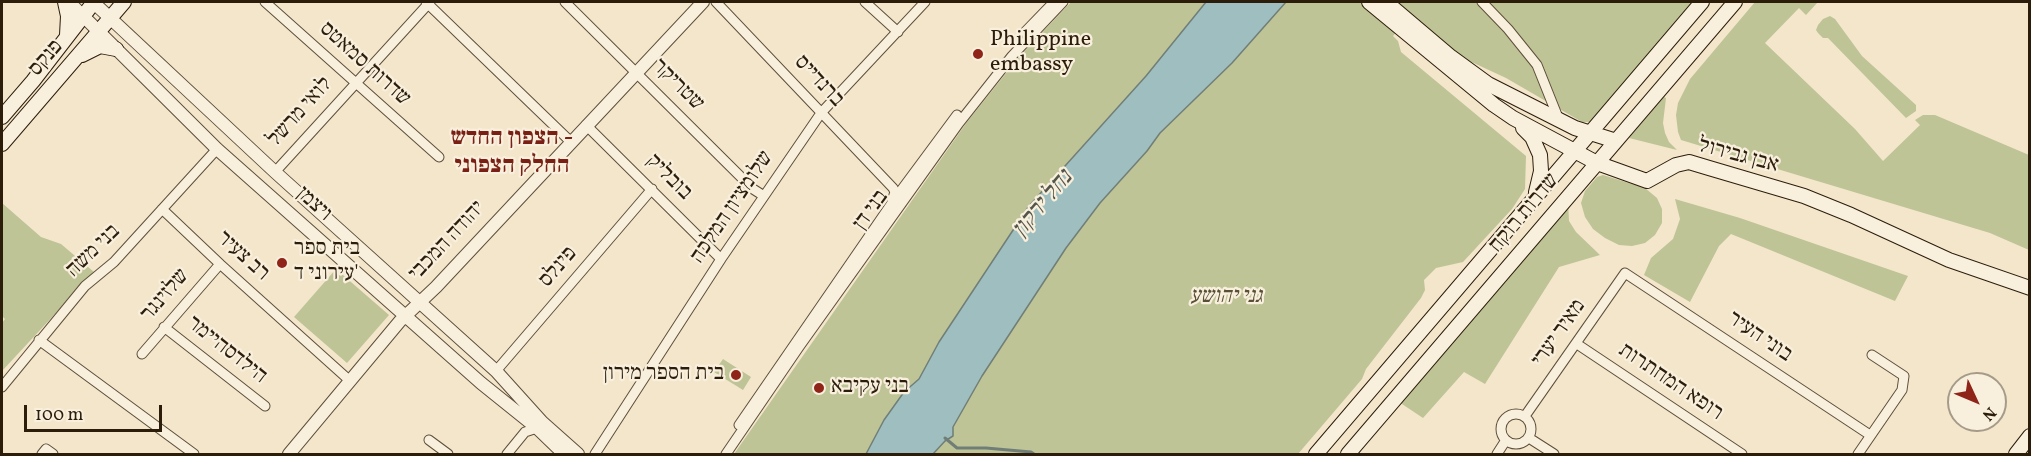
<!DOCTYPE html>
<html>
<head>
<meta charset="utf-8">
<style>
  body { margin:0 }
  #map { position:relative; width:2031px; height:456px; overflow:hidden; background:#f4e6cb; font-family:Vollkorn,serif }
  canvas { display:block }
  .frame { position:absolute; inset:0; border:3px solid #2c1d0b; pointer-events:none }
  .north { position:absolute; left:1947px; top:372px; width:60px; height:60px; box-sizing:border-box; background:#f8efdd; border:2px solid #a69b89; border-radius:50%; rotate:134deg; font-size:16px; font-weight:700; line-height:24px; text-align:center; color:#2c1d0b }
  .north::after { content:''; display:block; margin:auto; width:21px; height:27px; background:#8f2418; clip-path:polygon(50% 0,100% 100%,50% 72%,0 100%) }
  .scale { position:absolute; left:24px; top:405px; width:138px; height:27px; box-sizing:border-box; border:3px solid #2c1d0b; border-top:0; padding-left:8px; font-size:18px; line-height:21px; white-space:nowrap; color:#2c1d0b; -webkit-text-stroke:4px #f8efdd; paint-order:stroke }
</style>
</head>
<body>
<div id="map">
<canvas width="2031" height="456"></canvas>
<div class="frame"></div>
<div class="north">N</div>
<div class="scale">100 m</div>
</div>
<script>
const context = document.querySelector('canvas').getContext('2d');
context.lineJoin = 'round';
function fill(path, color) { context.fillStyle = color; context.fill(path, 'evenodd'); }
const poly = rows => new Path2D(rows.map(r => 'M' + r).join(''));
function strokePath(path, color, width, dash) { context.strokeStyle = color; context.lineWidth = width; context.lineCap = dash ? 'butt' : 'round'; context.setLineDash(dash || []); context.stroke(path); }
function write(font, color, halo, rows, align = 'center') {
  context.font = font + ' Vollkorn,"Frank Ruhl Libre",serif'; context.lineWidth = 4.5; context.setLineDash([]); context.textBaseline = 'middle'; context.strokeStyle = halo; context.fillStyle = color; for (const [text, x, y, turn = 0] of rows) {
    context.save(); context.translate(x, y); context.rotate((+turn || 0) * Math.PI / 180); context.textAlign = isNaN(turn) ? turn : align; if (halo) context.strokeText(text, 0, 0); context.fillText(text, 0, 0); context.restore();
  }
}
const green = poly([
  [1071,2,1206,2,1146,76,1029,206,939,342,919,379,904,392,884,420,866,454,734,454,967,122,1019,57],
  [1286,2,1694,2,1597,119,1591,122,1582,122,1506,78,1463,58,1411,15,1393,36,1398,41,1401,52,1526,156,1525,189,1512,209,1463,262,1436,268,1424,280,1425,290,1421,298,1366,369,1362,379,1298,454,933,454,945,441,953,436,953,427,982,376,1066,248,1100,203,1147,151,1160,133,1232,63],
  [1755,2,1818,2,1806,15,1799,8,1765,43,1855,129,1883,161,1920,125,1915,120,1923,115,1935,115,2029,155,2029,250,1990,233,1681,140,1678,132,1676,115,1678,103,1690,79],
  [1830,16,1835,19,1862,56,1916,105,1916,111,1906,118,1828,38,1823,38,1818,33,1816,30,1818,25,1823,19],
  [1664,97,1666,98,1663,123,1665,133,1669,142,1677,150,1629,138],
  [1603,175,1645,188,1657,198,1662,209,1662,223,1655,235,1645,243,1632,246,1619,245,1605,238,1593,229,1585,217,1581,203,1585,191,1597,177],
  [1675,199,1740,218,1908,276,1895,301,1731,234,1719,246,1690,302,1644,275,1651,258,1673,239,1680,219],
  [1568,201,1569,221,1576,232,1600,255,1559,267,1485,384,1464,372,1423,418,1399,402],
  [2,203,41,237,61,244,94,272,2,371,2,323,5,319,2,316],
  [336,269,389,315,347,363,294,317],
  [723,359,751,377,743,390,714,372]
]);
const water = poly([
  [1206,2,1286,2,1232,63,1160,133,1147,151,1100,203,1066,248,982,376,953,427,953,436,945,441,933,454,866,454,884,420,904,392,919,379,939,342,1029,206,1146,76,1206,2]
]);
const stream = poly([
  [945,438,957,448,986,448,1031,452,1034,454]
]);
const minor = poly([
  [265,2,439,157],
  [426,2,571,142],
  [565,2,753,189,764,196],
  [716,2,893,188,895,192,892,201],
  [865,2,898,32],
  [1482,2,1508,29,1537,65,1559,120],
  [1025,32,1054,2],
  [586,125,721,259],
  [275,172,430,2],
  [162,209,220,264,349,380],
  [164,327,265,406],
  [39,340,194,454],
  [1577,344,1742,454],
  [142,354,220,264],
  [496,371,652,189],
  [2,387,85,286,114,262,217,149],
  '1501 429a15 15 0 1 1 30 0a15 15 0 1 1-30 0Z',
  [1525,416,1625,273,1870,435],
  [739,425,894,200,957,115],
  [1529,438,1554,454],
  [429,440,448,454],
  [42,454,46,449,53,454],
  [507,454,525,432,537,428,539,425],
  [595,454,721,259,821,113,925,2],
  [726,454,799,347,959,123,1012,56,1063,2],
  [1497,454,1506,440],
  [1858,454,1902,390,1904,376,1872,355]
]);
const tertiary = poly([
  [69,2,217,149,481,383,537,428,564,454],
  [93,2,275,172,496,371,542,422,578,454],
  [289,454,400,321,436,287,703,2]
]);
const secondary = poly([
  [65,2,68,16,67,35],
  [1369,2,1494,105,1513,118,1597,163,1647,181,1676,165,1689,162,1709,168,1804,196,1851,215,1949,260,2030,288],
  [1386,2,1451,57,1488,84,1575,128,1616,141],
  [82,55,100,46,116,49],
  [2,117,33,81,94,2],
  [1523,128,1532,137,1540,155,1541,171,1536,192],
  [2,144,124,2],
  [1316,454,1702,2],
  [1348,454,1735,2],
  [2016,454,2030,436]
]);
const markers = [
  [978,54,6,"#8f2418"],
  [282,263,6,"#8f2418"],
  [736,375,6,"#8f2418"],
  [819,388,6,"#8f2418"]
];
const poiNames = [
  ["Philippine",990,41],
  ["embassy",990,66],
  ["בית ספר",294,250],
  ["עירוני ד'",294,275],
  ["בית הספר מירון",724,375,"right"],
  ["בני עקיבא",831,388]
];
const streetNames = [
  ["פנקס",47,59,-49],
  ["שדרות סמאטס",364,65,42],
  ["ברנדייס",818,82,47],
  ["שטריקר",677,86,45],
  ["לואי מרשל",301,113,-48],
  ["אבן גבירול",1738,157,15],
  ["בובליק",668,178,45],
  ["ויצמן",313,205,42],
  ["שלומציון המלכה",733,208,-56],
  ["בני דן",872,211,-54],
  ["שדרות רוקח",1525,214,-50],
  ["יהודה המכבי",448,242,-47],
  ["בני משה",94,252,-44],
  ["רב צעיר",242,257,42],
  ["פינלס",559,268,-49],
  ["שלזינגר",166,296,-49],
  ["מאיר יערי",1560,334,-55],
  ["בוני העיר",1759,338,34],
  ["הילדסהיימר",226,351,38],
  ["רופא המחתרות",1670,383,34]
];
const parkNames = [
  ["גני יהושע",1226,298]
];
const neighbourhoodNames = [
  ["הצפון החדש -",512,140],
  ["החלק הצפוני",512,168]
];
const waterNames = [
  ["נחל ירקון",1044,205,-50]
];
fill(green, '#bec496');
fill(water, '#9ebebf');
strokePath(water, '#707e77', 1.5);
strokePath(stream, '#707e77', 3);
strokePath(minor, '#5e4f3b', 11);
strokePath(tertiary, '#5e4f3b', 14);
strokePath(secondary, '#2c1d0b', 16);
strokePath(minor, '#f8efdd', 9);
strokePath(tertiary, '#f8efdd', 12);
strokePath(secondary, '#f8efdd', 14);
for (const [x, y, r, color] of markers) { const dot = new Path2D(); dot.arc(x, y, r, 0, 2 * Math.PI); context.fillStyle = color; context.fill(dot); strokePath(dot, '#f8efdd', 2); }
write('22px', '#2c1d0b', '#f8efdd', poiNames, 'left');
write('22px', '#2c1d0b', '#f8efdd', streetNames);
write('italic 22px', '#584f35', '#f8efdd', parkNames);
write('bold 24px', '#7a1f14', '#f8efdd', neighbourhoodNames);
write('italic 24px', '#54554a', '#f8efdd', waterNames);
</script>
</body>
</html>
